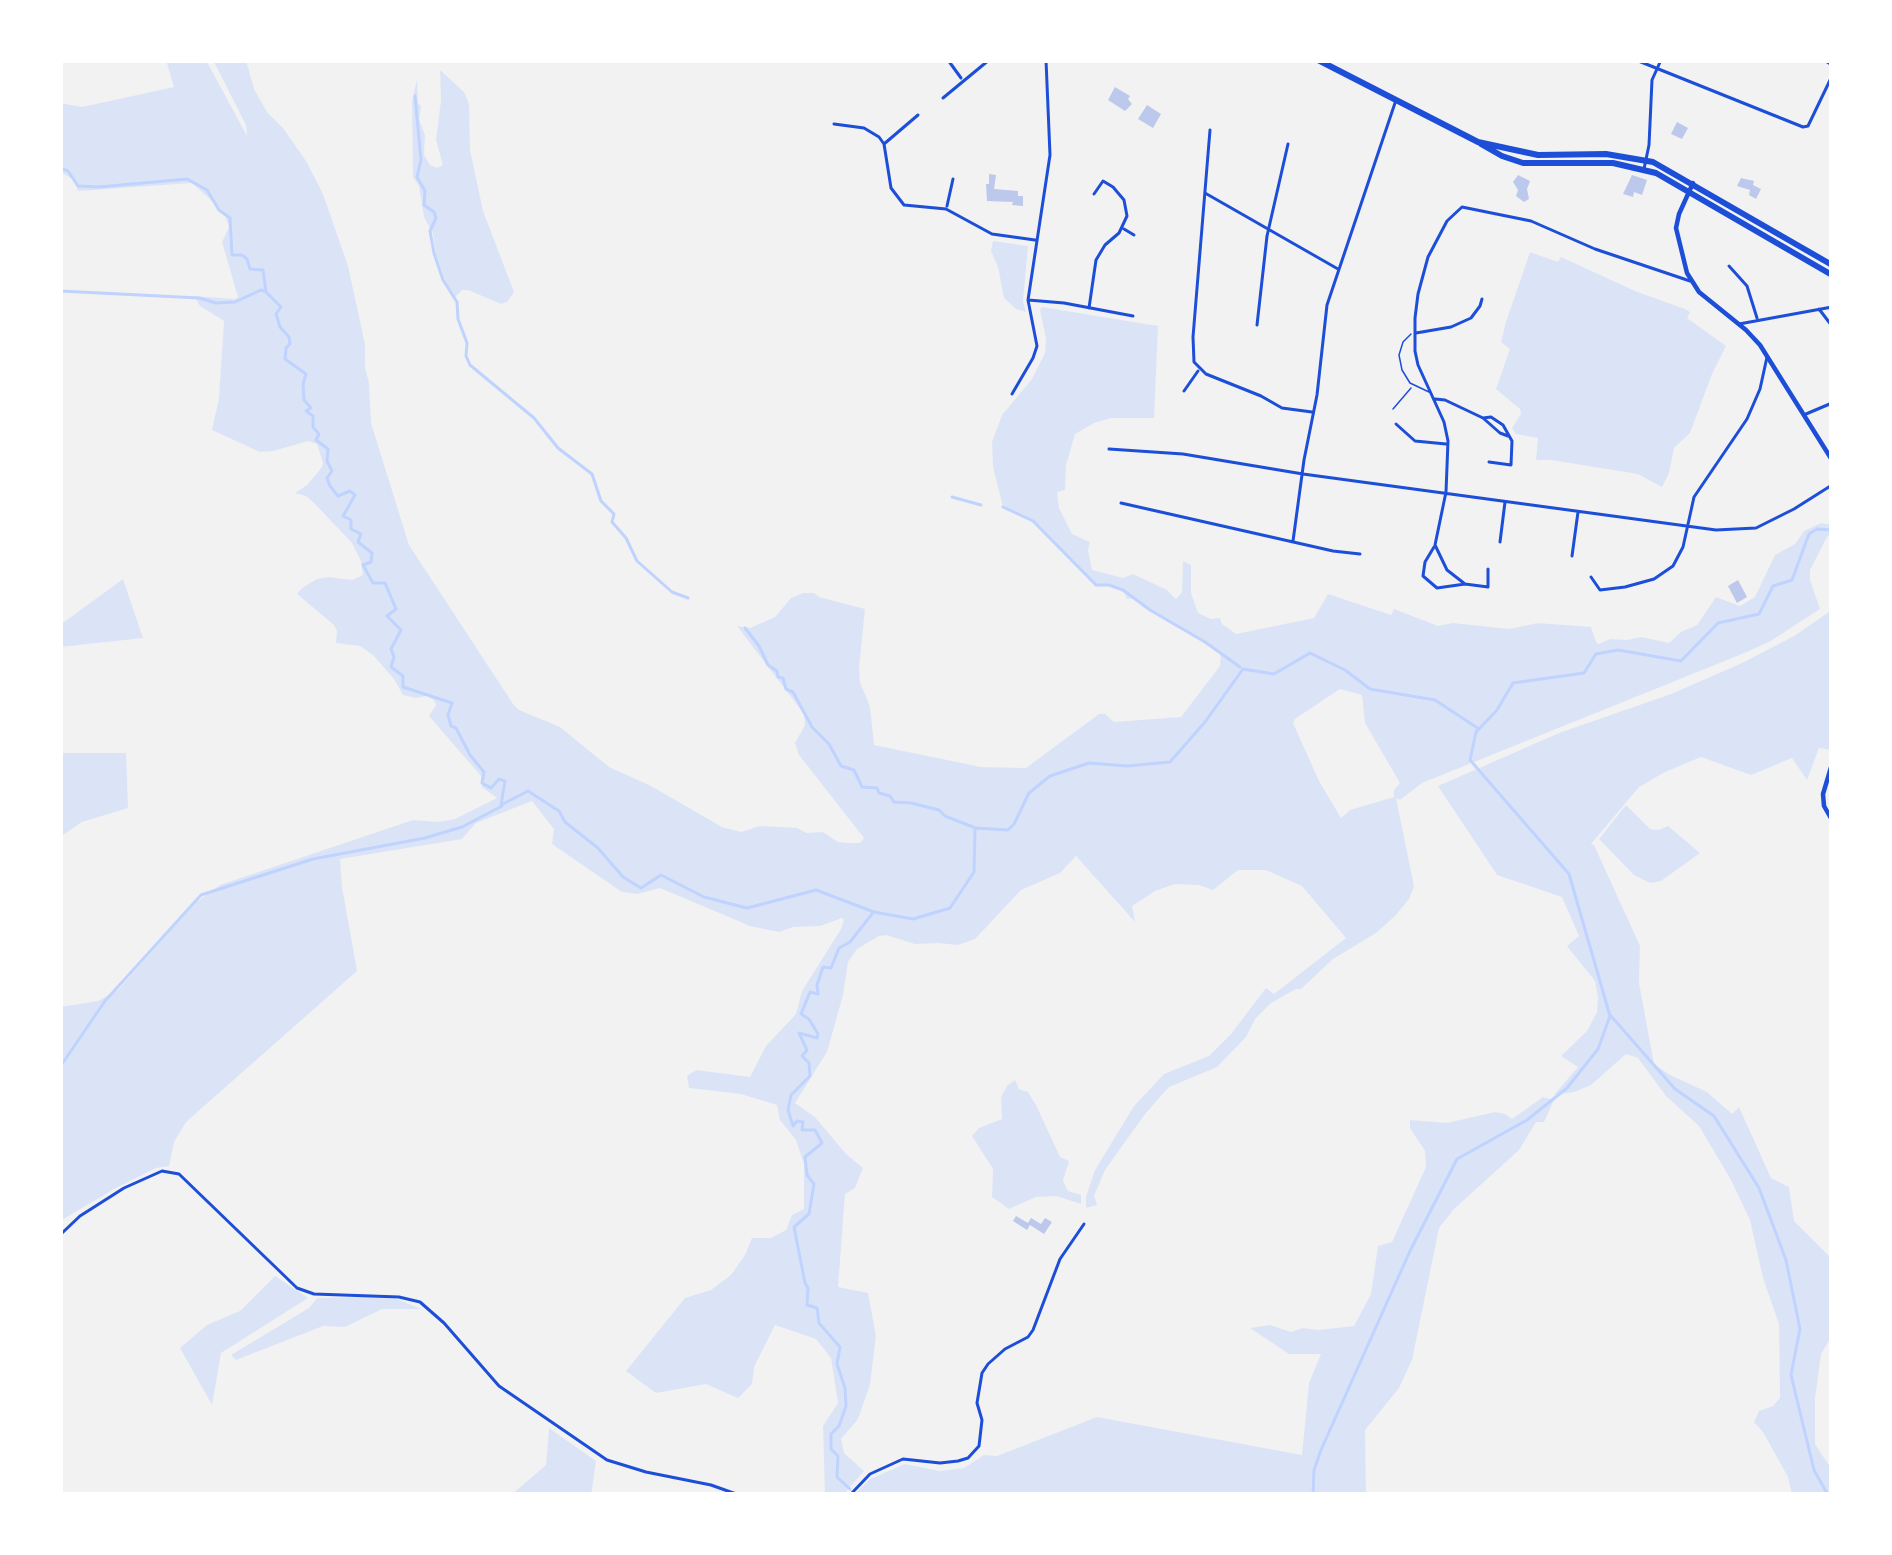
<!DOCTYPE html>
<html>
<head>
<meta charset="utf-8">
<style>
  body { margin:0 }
  #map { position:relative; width:1892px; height:1555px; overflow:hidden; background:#f2f2f2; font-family:Cabin,sans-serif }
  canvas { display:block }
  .frame { position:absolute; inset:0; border:63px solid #fff; pointer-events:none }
</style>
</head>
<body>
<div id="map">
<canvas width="1892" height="1555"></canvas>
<div class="frame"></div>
</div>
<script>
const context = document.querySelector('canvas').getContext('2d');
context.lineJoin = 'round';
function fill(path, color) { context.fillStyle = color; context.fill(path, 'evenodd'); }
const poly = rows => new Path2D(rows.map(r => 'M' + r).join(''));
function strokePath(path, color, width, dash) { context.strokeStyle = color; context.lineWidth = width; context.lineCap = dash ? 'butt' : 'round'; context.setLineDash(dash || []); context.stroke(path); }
const green = poly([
  [166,60,206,60,247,136,246,125,213,60,246,60,254,89,267,112,283,128,306,161,323,194,348,266,365,344,365,367,369,383,371,423,409,545,513,704,519,710,560,727,609,767,651,786,722,827,741,832,760,826,797,828,807,833,823,832,838,842,849,843,860,843,864,838,799,755,795,743,805,725,804,714,737,626,750,628,775,617,791,598,803,593,814,593,819,597,865,609,859,668,860,682,870,707,874,745,981,767,1026,768,1099,714,1105,714,1114,722,1181,717,1220,666,1221,652,1150,610,1137,598,1127,599,1123,590,1109,585,1096,585,1033,521,1003,507,993,467,992,442,1002,415,1032,379,1045,353,1046,339,1040,310,1042,307,1158,326,1154,418,1111,418,1094,423,1075,434,1066,465,1065,490,1057,492,1059,508,1072,534,1090,542,1088,550,1092,570,1123,578,1133,574,1167,590,1176,599,1182,592,1183,561,1191,565,1191,593,1198,613,1211,619,1220,618,1222,624,1236,634,1314,618,1328,594,1391,615,1394,609,1438,626,1453,623,1509,629,1538,623,1591,627,1596,642,1599,644,1610,639,1627,640,1641,637,1669,643,1681,632,1697,625,1716,597,1740,606,1755,597,1775,555,1795,544,1804,531,1821,523,1832,525,1832,534,1827,537,1810,570,1810,580,1820,609,1769,642,1742,654,1422,783,1400,800,1396,798,1414,886,1409,899,1395,916,1376,933,1333,959,1301,989,1296,989,1271,1003,1255,1019,1246,1037,1217,1067,1169,1087,1145,1114,1105,1170,1094,1196,1097,1205,1086,1208,1086,1197,1095,1170,1134,1106,1164,1074,1209,1056,1231,1034,1266,988,1274,994,1346,938,1302,886,1266,870,1238,870,1213,890,1199,885,1175,884,1155,891,1132,906,1135,922,1076,856,1060,873,1021,890,975,939,958,945,938,943,915,944,886,935,879,936,857,949,848,962,843,995,827,1052,795,1103,815,1117,846,1154,863,1168,855,1188,845,1194,838,1287,868,1293,876,1336,870,1384,858,1419,841,1439,844,1453,864,1471,843,1495,825,1495,823,1426,838,1403,831,1358,816,1339,775,1325,754,1367,752,1384,738,1398,706,1384,656,1393,626,1371,685,1298,711,1290,731,1275,745,1255,752,1238,771,1238,786,1230,792,1215,804,1209,804,1164,796,1140,780,1120,777,1105,741,1094,689,1088,687,1076,696,1070,750,1077,766,1046,796,1014,802,991,841,929,844,920,842,918,820,926,793,927,779,932,750,926,660,888,637,894,622,892,552,844,554,829,532,801,476,823,462,839,340,859,342,887,357,971,186,1122,174,1142,169,1166,156,1168,114,1189,60,1221,60,1007,98,1001,118,990,195,903,220,885,413,820,439,822,455,819,497,798,482,787,481,776,429,716,436,705,434,700,427,696,416,698,403,695,394,679,373,655,360,646,336,643,337,631,334,625,297,594,302,588,317,579,328,577,352,580,363,575,361,561,352,543,313,502,306,496,295,493,307,485,322,467,323,463,317,444,308,441,273,451,260,452,212,430,219,398,224,321,200,306,194,296,235,299,238,297,222,242,229,227,224,212,192,183,78,191,74,180,60,172,60,103,82,107,174,87],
  [1340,689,1362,695,1365,723,1400,783,1394,790,1394,797,1350,810,1341,818,1319,781,1293,723,1295,719],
  [440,70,464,92,469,104,470,150,483,211,514,292,507,302,501,304,468,290,462,290,455,297,448,289,436,254,433,234,424,217,419,186,413,177,412,101,417,80,418,103,421,106,419,119,425,135,424,155,430,165,437,168,443,165,436,140,441,100],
  [993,241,1028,246,1023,301,1026,312,1016,309,1004,298,998,267,991,251],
  [1530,252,1558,262,1561,257,1635,291,1685,309,1690,312,1687,318,1726,346,1712,374,1690,433,1674,448,1669,473,1662,487,1638,474,1551,460,1536,460,1538,438,1516,434,1512,428,1521,414,1520,409,1496,389,1510,349,1501,342,1506,322],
  [123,579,143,638,60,647,60,625],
  [1832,610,1832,750,1819,748,1807,780,1792,758,1751,775,1701,757,1665,772,1639,787,1591,844,1594,845,1640,946,1639,983,1654,1064,1670,1075,1707,1092,1732,1114,1739,1107,1771,1178,1789,1187,1794,1221,1832,1259,1832,1336,1821,1354,1815,1398,1815,1444,1832,1470,1832,1495,1792,1495,1788,1477,1763,1432,1754,1422,1759,1411,1773,1406,1780,1398,1779,1324,1763,1278,1750,1220,1731,1180,1699,1126,1666,1096,1638,1058,1626,1054,1591,1085,1574,1092,1554,1095,1578,1067,1561,1056,1587,1031,1597,1012,1598,997,1595,981,1567,946,1579,936,1562,897,1497,875,1438,786,1559,733,1671,694,1742,663,1794,636],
  [60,753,126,753,128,808,82,822,60,837],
  [1626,805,1650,829,1659,830,1668,826,1700,853,1661,881,1650,883,1634,875,1599,839],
  [1015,1080,1019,1089,1028,1092,1036,1105,1060,1157,1069,1161,1063,1181,1068,1191,1081,1195,1081,1204,1056,1196,1036,1197,1009,1209,992,1197,993,1169,972,1136,979,1128,1002,1119,1001,1097,1007,1086],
  [1543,1097,1554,1100,1544,1122,1536,1122,1519,1150,1454,1209,1439,1228,1412,1360,1399,1388,1365,1430,1366,1495,854,1495,870,1479,905,1464,940,1471,964,1468,984,1455,997,1456,1097,1417,1302,1455,1309,1383,1321,1354,1289,1354,1250,1328,1270,1325,1291,1332,1303,1328,1318,1330,1354,1326,1371,1294,1378,1246,1392,1242,1426,1167,1425,1151,1410,1128,1410,1120,1447,1123,1495,1112,1505,1114,1512,1119],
  [275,1276,308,1298,221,1353,212,1405,180,1348,207,1325,240,1311],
  [364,1297,397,1299,421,1309,382,1309,345,1327,323,1326,236,1360,231,1355,309,1308,317,1298],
  [549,1428,596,1461,591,1495,511,1495,546,1465]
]);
const stream = poly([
  [415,96,421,160,417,177,425,191,424,205,434,212,436,218,430,231,434,253,443,280,457,302,458,319,467,343,466,356,470,365,534,418,558,448,592,474,601,501,614,514,612,522,626,538,637,561,672,592,688,598],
  [60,168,68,171,78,186,99,187,187,179,207,190,219,210,230,218,232,255,242,255,247,259,250,269,263,270,266,292,281,307,276,314,280,327,289,337,290,344,286,348,285,359,306,374,303,384,304,400,311,408,306,411,313,416,313,427,319,434,316,440,328,449,327,461,332,471,327,478,330,486,338,496,350,491,355,495,343,516,351,520,351,529,361,534,358,542,372,553,371,562,363,565,373,583,385,583,396,609,387,616,401,630,391,649,394,657,391,667,403,676,403,687,452,703,448,715,451,726,456,728,470,755,484,772,482,783,491,788,499,779,505,781,501,805,528,791,559,811,565,822,598,848,623,877,641,888,661,875,704,897,747,908,816,890,874,912,913,919,950,908,974,872,975,828,1008,830,1014,824,1029,793,1050,776,1089,763,1127,766,1170,762,1205,722,1243,669,1274,674,1310,653,1345,670,1370,689,1435,700,1479,729,1497,710,1513,683,1584,673,1596,654,1618,650,1681,661,1718,623,1759,614,1773,586,1792,580,1809,534,1817,529,1832,530],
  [60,291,199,298,216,303,235,302,261,290,264,291],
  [952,497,981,505],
  [1003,507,1033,521,1096,585,1109,585,1123,590,1150,610,1205,642,1240,667],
  [745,628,759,646,768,665,777,671,778,677,783,678,786,689,793,692,812,727,829,744,841,766,854,770,862,787,877,788,879,793,890,796,894,802,911,803,939,810,945,816,973,827],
  [1611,1016,1675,1089,1714,1116,1759,1188,1786,1260,1800,1329,1791,1375,1814,1470,1828,1495],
  [60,1067,105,1001,201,895,313,859,425,838,462,827,502,806],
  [850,1489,837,1477,838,1456,831,1449,831,1434,839,1426,846,1406,845,1388,837,1364,840,1347,819,1323,817,1308,807,1305,808,1288,805,1283,794,1227,809,1214,814,1184,807,1175,805,1157,822,1143,815,1130,802,1130,803,1122,797,1121,793,1126,788,1110,791,1095,810,1076,809,1063,802,1056,807,1050,799,1033,817,1038,818,1034,809,1019,801,1014,810,992,818,994,817,985,823,967,831,968,839,948,850,942,872,914],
  [1313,1495,1314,1470,1321,1450,1410,1251,1457,1159,1527,1120,1567,1088,1598,1049,1610,1016,1569,874,1470,760,1476,732,1479,729]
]);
const building = poly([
  [1115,87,1130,96,1128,99,1132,104,1125,111,1108,100],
  [1147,105,1161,114,1153,128,1138,119],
  [1677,122,1688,128,1682,139,1671,134],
  [989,174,996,175,994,189,1018,191,1018,196,1023,196,1023,206,1012,205,1013,202,987,201,986,184,989,184],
  [1518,175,1530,181,1527,189,1529,199,1524,202,1516,196,1518,190,1513,182],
  [1632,175,1647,180,1642,195,1634,192,1633,197,1623,194],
  [1741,178,1754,181,1753,185,1761,189,1756,199,1749,195,1750,190,1737,186],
  [1738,580,1747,597,1737,603,1728,586],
  [1016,1216,1028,1223,1031,1218,1041,1224,1045,1218,1052,1222,1044,1234,1030,1225,1027,1230,1013,1221]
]);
const service = poly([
  [1411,334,1403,342,1399,355,1402,370,1410,383,1429,392],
  [1393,409,1411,388]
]);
const minor = poly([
  [948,60,961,78],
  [1636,60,1803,127,1808,126,1832,76],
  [1824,60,1832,65],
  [943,98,989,60],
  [834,124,864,128,879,137,884,144,891,188,904,205,946,209,992,234,1035,240],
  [1210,130,1193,337,1194,362,1206,374,1261,396,1282,408,1312,412],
  [884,144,918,115],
  [1644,169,1649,145,1652,80,1661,60],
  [1205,193,1338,269],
  [947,206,953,179],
  [1124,229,1134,235],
  [1729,266,1747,286,1757,318],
  [1028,300,1064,303,1133,316],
  [1089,308,1096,260,1105,245,1119,233,1127,216,1124,200,1113,187,1103,181,1094,194],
  [1819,309,1832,326],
  [1739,324,1832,307],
  [1257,325,1267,236,1288,144],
  [1416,333,1451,327,1471,318,1480,306,1482,299],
  [1184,391,1198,371],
  [1012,394,1033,358,1037,346,1028,300,1050,155,1046,60],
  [1435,399,1445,400,1483,418,1491,417,1503,425,1512,441,1511,465,1489,462],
  [1806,414,1832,403],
  [1483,418,1500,433,1508,436],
  [1396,424,1415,441,1446,444],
  [1109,449,1183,454,1303,474,1716,530,1756,528,1794,509,1832,485],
  [1121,503,1333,551,1360,554],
  [1293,541,1304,460,1317,395,1327,305,1395,103],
  [1500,542,1505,502],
  [1434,547,1425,562,1423,576,1437,588,1465,584],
  [1572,556,1578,512],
  [1488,569,1488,587,1465,584,1447,570,1435,545,1446,492,1448,441,1444,422,1418,365,1415,351,1415,318,1418,294,1428,257,1447,221,1462,207,1531,221,1595,249,1690,281],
  [1591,577,1600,590,1625,587,1654,579,1673,566,1683,547,1694,497,1747,419,1760,389,1767,357],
  [60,1235,80,1216,124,1188,162,1171,179,1174,297,1288,314,1294,399,1297,420,1302,444,1323,499,1386,607,1460,646,1472,711,1485,739,1495],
  [850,1495,870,1474,903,1459,940,1463,958,1461,968,1458,979,1446,982,1420,977,1403,982,1373,988,1364,1005,1349,1028,1337,1033,1330,1060,1259,1084,1224]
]);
const tertiary = poly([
  [1693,183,1679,214,1676,228,1687,273,1699,292,1746,330,1760,345,1832,460],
  [1832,764,1823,794,1824,806,1832,820]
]);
const primary = poly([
  [1318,60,1478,142,1538,155,1606,154,1653,162,1832,265],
  [1481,144,1502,156,1523,163,1613,163,1656,173,1832,275]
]);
fill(green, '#dbe4f7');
strokePath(stream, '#bfd3fe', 3);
fill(building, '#bdc9ec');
strokePath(service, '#1d4ed8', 1.5);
strokePath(minor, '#1d4ed8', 3);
strokePath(tertiary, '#1d4ed8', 4.5);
strokePath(primary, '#1d4ed8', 6);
</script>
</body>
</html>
